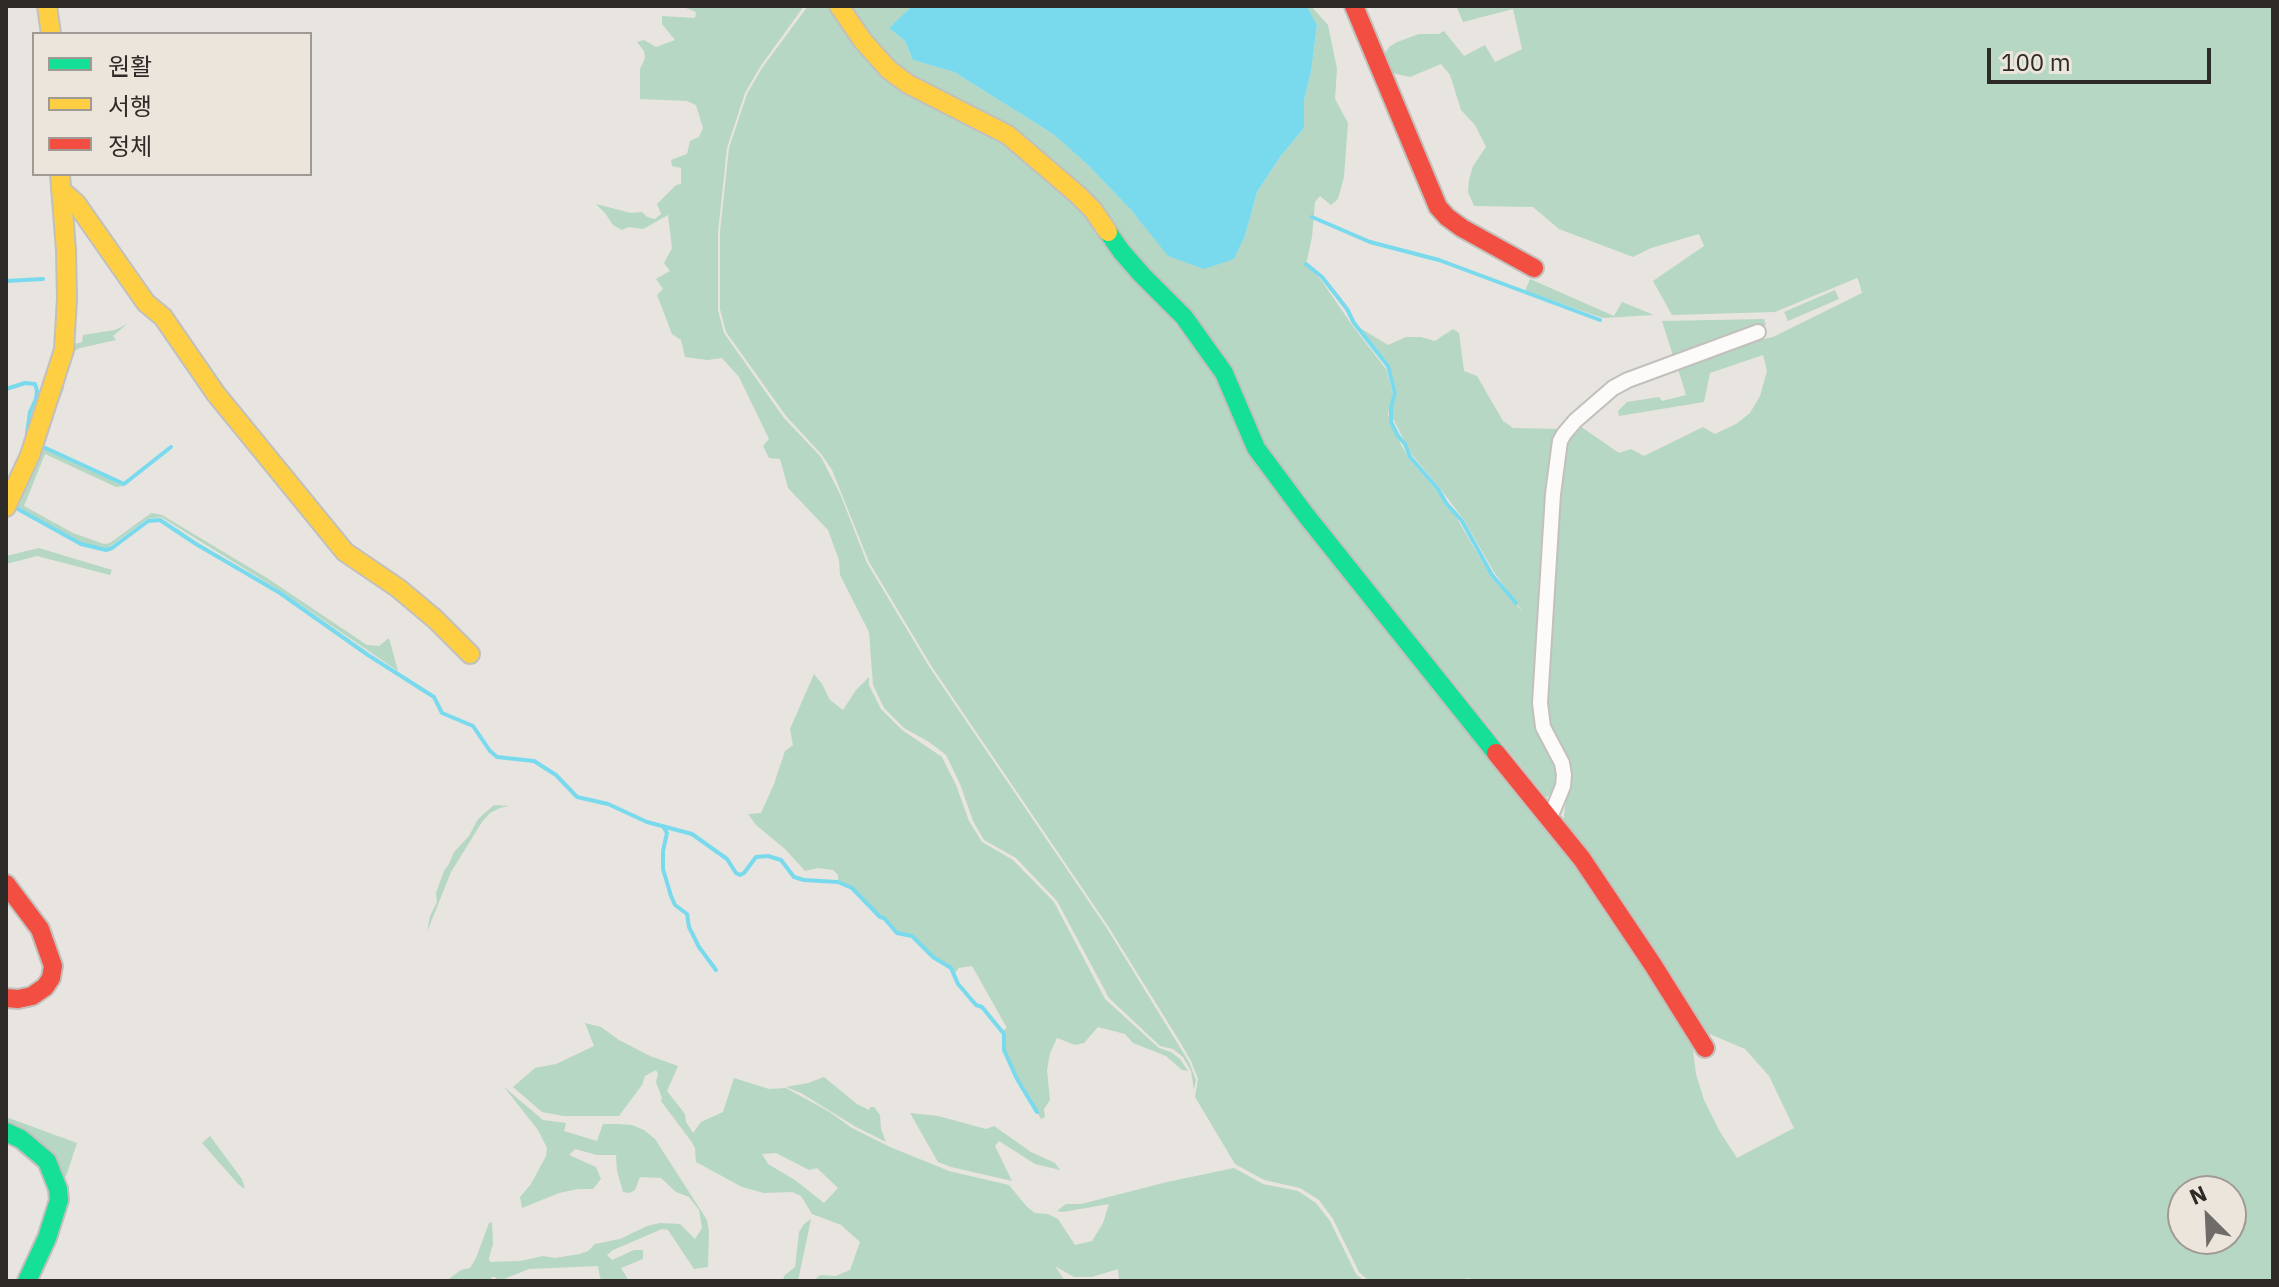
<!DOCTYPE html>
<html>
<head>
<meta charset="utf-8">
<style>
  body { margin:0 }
  #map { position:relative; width:2279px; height:1287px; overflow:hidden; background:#e8e4e0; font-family:"IBM Plex Sans","Noto Sans KR",sans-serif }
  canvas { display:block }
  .frame { position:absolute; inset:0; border:8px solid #2d2a27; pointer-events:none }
  .legend { position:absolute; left:32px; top:32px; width:280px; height:144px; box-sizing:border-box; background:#ece5dc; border:2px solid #a09a94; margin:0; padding:10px 14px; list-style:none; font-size:24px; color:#2d2a27 }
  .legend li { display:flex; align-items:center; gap:16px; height:40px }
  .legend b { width:40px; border:2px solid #a09a94 }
  .north { position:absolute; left:2167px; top:1175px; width:80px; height:80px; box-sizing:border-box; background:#ece5dc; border:2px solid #a09a94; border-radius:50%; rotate:336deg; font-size:22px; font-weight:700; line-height:32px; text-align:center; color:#2d2a27 }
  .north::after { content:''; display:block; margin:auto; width:28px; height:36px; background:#6e6b68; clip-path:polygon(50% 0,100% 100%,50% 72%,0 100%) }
  .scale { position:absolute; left:1987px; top:48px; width:224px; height:36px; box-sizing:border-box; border:4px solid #2d2a27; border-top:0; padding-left:10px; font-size:24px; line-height:28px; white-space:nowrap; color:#2d2a27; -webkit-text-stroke:6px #ece5dc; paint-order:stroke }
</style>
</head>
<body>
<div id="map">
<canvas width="2279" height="1287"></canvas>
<div class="frame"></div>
<ul class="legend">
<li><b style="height:10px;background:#16e098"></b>원활</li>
<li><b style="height:10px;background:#ffcf43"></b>서행</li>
<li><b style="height:10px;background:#f24e42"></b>정체</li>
</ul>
<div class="north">N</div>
<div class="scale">100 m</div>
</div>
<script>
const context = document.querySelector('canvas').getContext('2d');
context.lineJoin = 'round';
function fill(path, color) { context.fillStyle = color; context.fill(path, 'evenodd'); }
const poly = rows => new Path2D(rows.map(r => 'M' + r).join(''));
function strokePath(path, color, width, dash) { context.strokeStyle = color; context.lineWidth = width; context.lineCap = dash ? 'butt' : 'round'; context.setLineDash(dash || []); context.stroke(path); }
const green = poly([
  [681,6,804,6,760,67,745,93,727,148,718,232,718,310,724,333,784,418,821,457,841,496,867,563,930,668,1106,927,1189,1062,1196,1080,1194,1090,1191,1071,1183,1057,1173,1049,1160,1046,1109,998,1057,901,1016,858,984,840,973,821,960,784,946,755,929,742,904,728,884,708,873,685,869,632,840,575,839,560,828,530,788,488,780,459,769,458,763,446,769,439,739,377,722,358,707,360,685,357,681,340,672,334,657,295,663,289,656,279,670,271,664,263,672,248,668,215,643,229,629,227,622,230,613,225,605,213,596,204,631,213,642,212,647,217,655,219,661,214,657,204,676,185,681,184,681,168,672,166,671,160,687,154,690,141,699,137,703,128,696,105,687,101,640,99,640,69,645,58,644,51,637,42,644,40,656,47,675,40,662,24,662,16,695,18,696,12],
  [808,6,836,6,861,43,1022,148,1140,277,1547,821,1692,1043,1696,1074,1704,1100,1720,1132,1737,1158,1794,1128,1769,1076,1745,1049,1705,1032,1563,826,1567,785,1545,716,1563,446,1580,426,1619,453,1631,449,1644,456,1703,427,1715,434,1736,424,1750,413,1760,396,1767,371,1763,355,1710,373,1704,402,1619,416,1618,411,1627,402,1659,397,1662,401,1686,395,1678,369,1748,343,1773,337,1862,293,1859,282,1857,278,1775,312,1672,315,1653,281,1704,246,1699,234,1651,248,1633,257,1559,229,1533,207,1474,206,1468,192,1469,180,1473,166,1486,147,1475,125,1461,110,1450,75,1441,64,1410,77,1388,72,1382,58,1389,47,1397,42,1419,34,1439,34,1444,31,1464,56,1485,45,1495,62,1522,49,1513,9,1463,22,1457,8,1460,6,2273,6,2273,1281,1474,1281,1469,1278,1450,1281,1369,1281,1359,1272,1333,1219,1319,1200,1300,1188,1264,1180,1235,1164,1195,1097,1198,1079,1191,1061,1180,1042,1108,926,932,667,869,562,832,470,822,455,786,416,726,332,720,309,720,232,729,148,747,94,762,68],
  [2183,1191,2231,1191,2231,1239,2183,1239],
  [845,6,912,6,889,28,905,41,913,60,954,72,1053,134,1088,165,1131,210,1168,255,1234,259,1245,236,1257,192,1280,157,1304,128,1304,100,1311,72,1317,25,1307,6,1311,6,1328,25,1337,69,1335,99,1348,123,1344,177,1338,199,1331,205,1320,196,1315,202,1312,237,1306,264,1321,280,1352,325,1386,369,1393,393,1388,414,1390,424,1409,459,1437,491,1445,505,1455,515,1491,577,1523,612,1494,572,1464,520,1439,487,1412,455,1392,417,1392,407,1397,393,1389,364,1360,328,1388,345,1406,337,1421,337,1435,341,1453,329,1459,333,1464,371,1477,376,1503,421,1513,428,1561,429,1536,664,1558,768,1555,791,1551,795,1546,797,1256,438,1100,211,911,79],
  [1530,279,1614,316,1622,302,1654,315,1603,318,1525,291],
  [1835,290,1839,299,1788,321,1784,312],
  [1764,319,1766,325,1674,359,1662,321],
  [127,324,113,336,116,340,80,348,73,352,63,379,64,389,6,523,6,513,70,345,82,342,83,335,115,330],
  [40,447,124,486,116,487,45,454,24,506,73,533,104,544,110,543,147,516,152,513,162,515,267,578,367,645,379,646,389,638,398,671,282,592,161,517,147,519,112,545,106,548,81,543,18,507,41,456],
  [39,548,112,570,110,575,37,556,6,564,6,556],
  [814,674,822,684,830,700,843,710,856,690,869,677,869,685,881,709,902,730,942,757,956,785,969,821,982,842,1013,860,1054,902,1105,999,1159,1048,1171,1052,1180,1059,1188,1071,1182,1070,1166,1056,1133,1043,1125,1034,1098,1027,1084,1043,1075,1045,1057,1038,1050,1053,1047,1070,1050,1100,1044,1109,1045,1117,1041,1119,1018,1078,1005,1050,1005,1034,1002,1031,1007,1028,972,966,959,968,955,973,952,967,934,956,913,935,898,932,885,917,880,916,869,904,860,893,838,880,838,875,833,870,818,868,805,871,785,849,756,825,748,814,761,813,774,784,785,751,793,745,790,729],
  [494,805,509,806,500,808,490,813,482,822,451,872,427,932,430,916,437,902,436,893,444,871,449,864,454,852,469,836,478,819],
  [585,1023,601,1027,619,1040,650,1056,678,1066,667,1091,685,1114,686,1122,693,1133,701,1122,723,1112,734,1078,769,1089,786,1088,828,1111,852,1128,890,1147,949,1171,1009,1185,1027,1207,1035,1213,1048,1214,1058,1219,1075,1245,1092,1241,1103,1223,1109,1204,1063,1212,1057,1211,1066,1204,1081,1204,1167,1182,1234,1168,1263,1184,1298,1191,1316,1203,1330,1221,1356,1274,1364,1281,1119,1281,1118,1269,1092,1277,1074,1277,1055,1266,1065,1281,813,1281,820,1275,836,1276,850,1270,860,1242,841,1225,812,1214,801,1196,792,1192,764,1193,742,1187,696,1162,695,1148,691,1141,661,1101,662,1098,656,1082,658,1074,656,1070,645,1076,642,1085,619,1116,563,1116,542,1112,513,1087,535,1068,556,1064,594,1046],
  [776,1153,809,1170,817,1168,838,1188,824,1203,795,1180,768,1164,762,1154],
  [824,1077,857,1104,869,1110,870,1107,874,1107,880,1115,881,1129,886,1142,856,1127,801,1093,786,1087,808,1083],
  [504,1087,543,1120,566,1123,564,1131,597,1141,603,1124,618,1124,632,1125,644,1130,655,1139,707,1220,709,1232,708,1267,694,1269,668,1230,662,1229,613,1250,607,1255,612,1260,634,1250,643,1250,643,1259,621,1268,629,1281,605,1281,600,1278,598,1266,529,1269,499,1281,495,1277,491,1277,493,1281,446,1281,461,1270,470,1268,476,1258,489,1223,492,1222,493,1244,489,1258,490,1262,520,1261,543,1256,555,1258,580,1254,588,1251,595,1244,620,1239,647,1226,660,1223,680,1224,695,1239,702,1228,699,1210,689,1197,676,1192,661,1178,640,1177,635,1190,629,1193,623,1192,617,1171,616,1155,597,1155,575,1149,569,1155,596,1167,601,1179,593,1189,578,1189,559,1193,522,1208,520,1197,531,1184,546,1156,547,1148,538,1130],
  [910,1113,938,1116,986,1129,994,1126,1031,1152,1055,1163,1060,1170,1035,1164,999,1141,995,1146,1012,1181,951,1167,938,1162],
  [6,1117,77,1143,66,1176,60,1177,6,1127],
  [210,1136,242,1179,245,1189,238,1184,202,1143],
  [811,1219,798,1281,783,1281,784,1276,795,1267,799,1232,804,1224]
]);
const water = poly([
  [912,6,1307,6,1317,25,1311,72,1304,100,1304,128,1280,157,1257,192,1245,236,1234,259,1204,269,1168,256,1131,210,1088,165,1053,134,954,72,913,60,905,41,889,28]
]);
const stream = poly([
  [1312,217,1370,242,1439,260,1600,320],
  [1306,264,1322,277,1347,309,1354,323,1388,366,1395,393,1391,407,1391,422,1398,436,1405,444,1410,457,1438,489,1446,503,1462,521,1492,575,1516,603],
  [6,281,43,279],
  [6,389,25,383,35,384,37,391,36,399,30,412,27,433],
  [39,445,124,484,171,447],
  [16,508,81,544,106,550,112,548,148,521,160,520,196,544,280,593,368,655,434,697,442,713,473,726,490,751,497,757,534,761,556,775,577,797,608,804,647,822,692,834,727,859,736,873,740,875,744,873,756,857,768,856,781,860,794,877,804,880,838,882,852,888,880,917,884,918,897,933,912,936,933,957,951,968,958,984,976,1005,982,1007,1004,1034,1004,1050,1017,1079,1037,1112],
  [663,826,667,833,663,851,663,869,671,896,675,905,687,914,689,927,699,947,716,970]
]);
const street = poly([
  [1549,820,1563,786,1564,775,1562,763,1543,727,1540,703,1553,494,1560,441,1564,434,1575,421,1613,388,1628,380,1758,332]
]);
const fast = poly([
  [1108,232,1121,251,1142,275,1184,317,1224,373,1256,448,1305,514,1496,753],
  [6,1132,21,1139,47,1161,58,1189,59,1200,47,1238,27,1281]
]);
const slow = poly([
  [47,6,51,34],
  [839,6,863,41,889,70,908,84,1008,135,1078,195,1093,210,1108,232],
  [61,190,76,203,146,303,163,317,216,394,345,552,398,588,435,619,470,654],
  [6,507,30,455,64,350,67,299,66,250,60,174]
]);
const jam = poly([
  [1354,6,1438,207,1447,217,1462,228,1534,268],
  [1496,753,1582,859,1653,965,1705,1048],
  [6,884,40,929,53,966,51,978,45,987,32,996,18,999,6,998]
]);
fill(green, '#b6d7c3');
fill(water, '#79daed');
strokePath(stream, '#79daed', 4);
strokePath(street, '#c2c0bc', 18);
strokePath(fast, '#c2c0bc', 22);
strokePath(slow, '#c2c0bc', 22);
strokePath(jam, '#c2c0bc', 22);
strokePath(street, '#fcfbfa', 14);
strokePath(fast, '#16e098', 18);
strokePath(slow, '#ffcf43', 18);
strokePath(jam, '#f24e42', 18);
</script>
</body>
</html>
